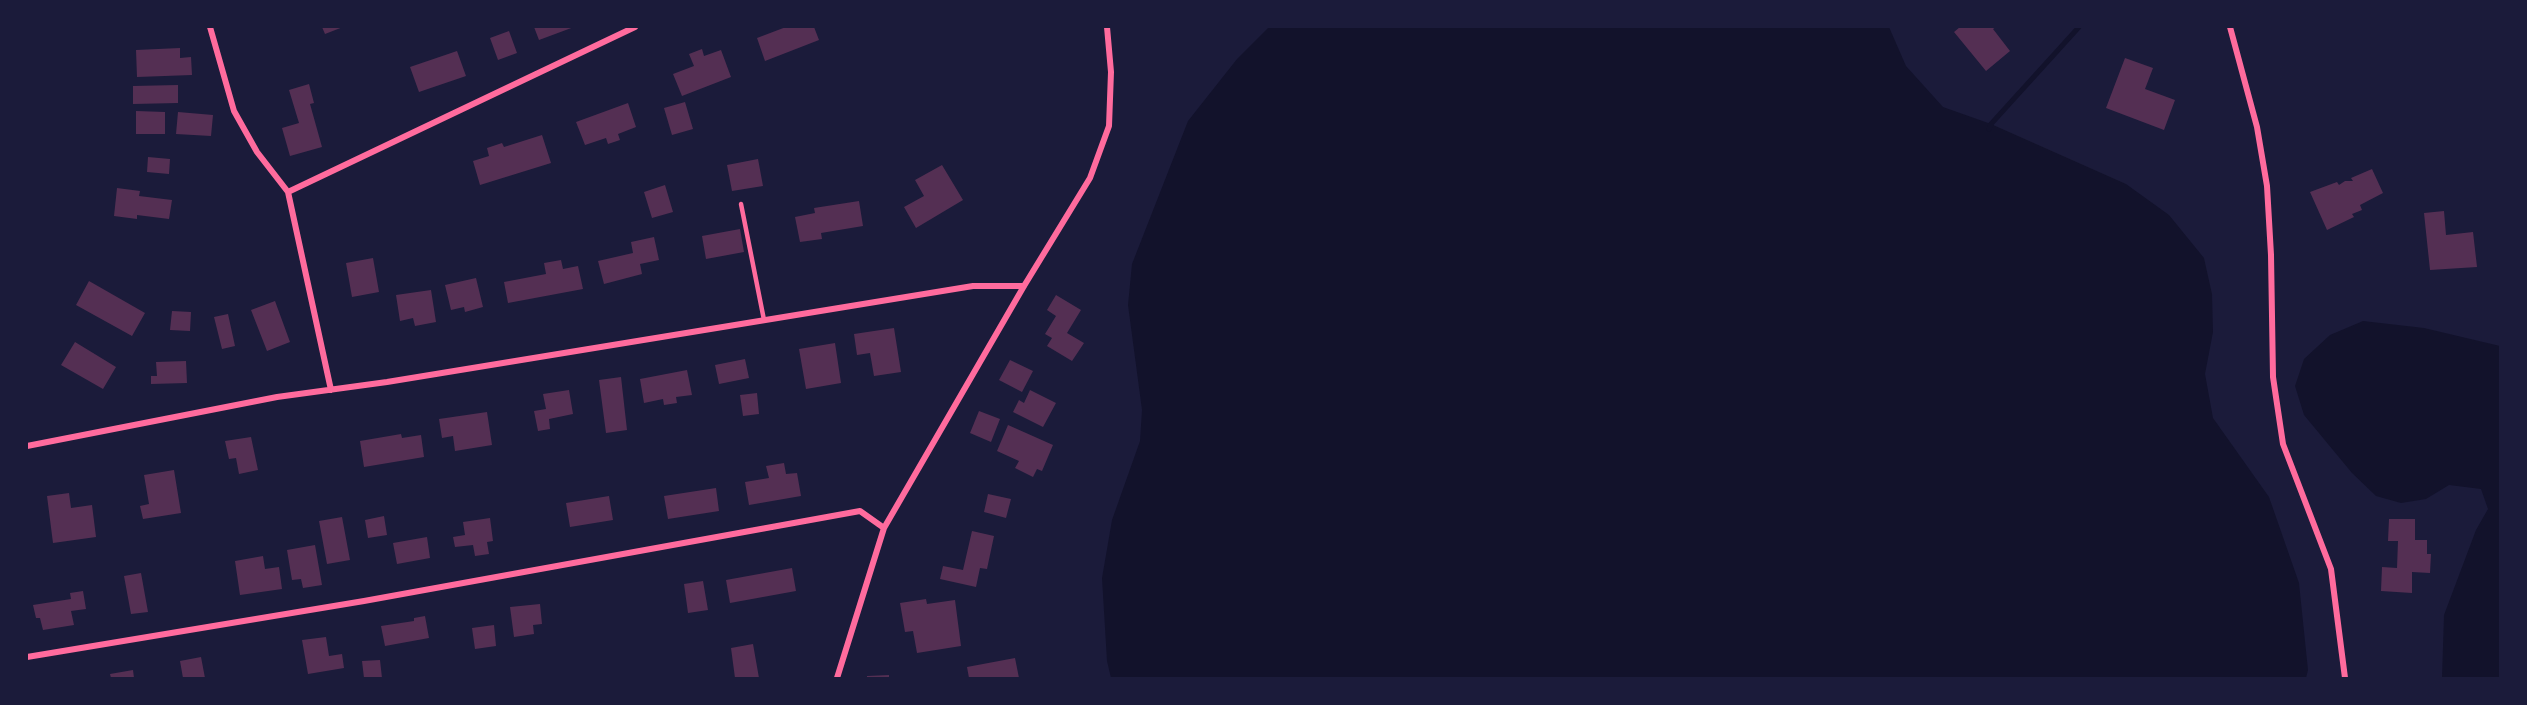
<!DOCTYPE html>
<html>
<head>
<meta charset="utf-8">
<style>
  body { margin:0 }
  #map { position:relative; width:2527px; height:705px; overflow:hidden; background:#1b1b3a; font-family:"Space Grotesk",sans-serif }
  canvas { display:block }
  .frame { position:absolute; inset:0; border:28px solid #1b1b3a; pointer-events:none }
</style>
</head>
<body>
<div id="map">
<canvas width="2527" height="705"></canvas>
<div class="frame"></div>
</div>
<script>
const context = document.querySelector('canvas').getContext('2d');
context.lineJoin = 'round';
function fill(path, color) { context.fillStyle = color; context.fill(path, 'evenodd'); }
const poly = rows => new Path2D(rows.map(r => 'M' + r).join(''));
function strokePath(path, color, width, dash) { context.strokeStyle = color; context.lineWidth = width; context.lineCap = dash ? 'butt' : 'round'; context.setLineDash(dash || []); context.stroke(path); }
const water = poly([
  [1269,27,1889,27,1906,66,1943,107,1991,124,2126,184,2169,215,2204,258,2212,294,2213,332,2205,374,2213,418,2269,497,2299,583,2308,670,2306,678,1111,678,1107,661,1102,578,1112,520,1140,441,1142,410,1128,305,1132,264,1188,121,1237,59],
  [2363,321,2424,328,2500,346,2500,678,2442,678,2444,615,2476,530,2488,509,2481,489,2449,485,2426,499,2401,503,2376,496,2352,473,2304,415,2295,386,2304,359,2330,335]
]);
const stream = poly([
  [1989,129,1991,124,2079,27]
]);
const building = poly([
  [322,27,343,27,325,34],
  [534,27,574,27,539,40],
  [786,27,814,27,819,40,765,61,757,38],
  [1960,27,1996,27,1993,29,2010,51,1986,71,1954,32],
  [509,31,517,53,498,60,490,38],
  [180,48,180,58,191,57,192,75,137,77,136,50],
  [702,49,704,56,721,50,731,77,682,96,673,74,694,66,689,54],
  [457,51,466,76,419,92,410,67],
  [2125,58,2153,68,2145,89,2175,100,2164,130,2106,108],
  [309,84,314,103,310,104,322,147,290,156,282,128,299,123,289,90],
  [178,85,178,103,133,104,133,86],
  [685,102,693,129,672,135,664,108],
  [628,103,636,127,618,134,620,140,608,144,606,138,585,145,576,122],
  [136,111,165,112,165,134,136,134],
  [178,112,213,115,211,136,176,134],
  [542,135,551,163,480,185,473,161,489,156,487,148,502,143,504,147],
  [148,157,170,159,169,174,147,172],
  [758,159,763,186,732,191,727,165],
  [942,165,963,200,916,228,904,207,924,196,915,180],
  [2372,169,2383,193,2360,205,2362,210,2352,214,2354,217,2327,230,2310,192,2337,182,2339,185,2345,181,2353,181,2351,178],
  [665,185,673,212,652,218,644,192],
  [117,188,140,191,139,196,172,200,169,219,137,215,137,219,114,216],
  [859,201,863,226,821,233,822,239,800,242,795,217,815,213,814,208],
  [2444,211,2446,235,2473,232,2477,267,2430,270,2424,213],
  [740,229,744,252,706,259,702,236],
  [654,237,659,260,640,264,642,274,604,284,598,261,633,253,631,242],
  [373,258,379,292,352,297,346,263],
  [561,260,563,269,578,266,583,289,508,303,504,282,546,274,544,263],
  [476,278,483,307,465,312,464,307,451,310,445,285],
  [89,281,145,313,132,336,76,305],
  [431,290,436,322,415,326,413,318,400,321,396,295],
  [1056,295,1081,310,1067,333,1084,343,1072,361,1047,346,1052,338,1045,334,1056,316,1047,310],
  [275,301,290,342,267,351,251,310],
  [172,311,191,312,190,331,170,330],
  [228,314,235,346,222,349,214,317],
  [894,328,901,372,874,376,870,353,857,355,854,334],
  [75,342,116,367,103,389,61,365],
  [835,343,841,383,806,389,799,349],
  [745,359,749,378,719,384,715,365],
  [1010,360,1033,371,1022,392,999,380],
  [186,361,187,383,151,384,151,376,157,376,156,362],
  [687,370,692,395,676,397,677,403,664,405,663,399,644,403,640,379],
  [621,377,627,430,606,433,599,380],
  [569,390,573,414,549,419,550,429,538,431,534,411,546,409,543,394],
  [1030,390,1056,403,1043,427,1013,412,1019,400,1024,403],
  [757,393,759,414,743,416,740,395],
  [979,411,1000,419,991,442,970,433],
  [487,412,492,445,455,451,453,436,442,438,439,419],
  [1008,425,1053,445,1042,471,1037,469,1033,477,1015,468,1019,461,997,451],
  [401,434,402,438,421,435,424,457,364,467,360,441],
  [251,437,258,470,239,474,236,458,229,459,225,441],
  [784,463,786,474,797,473,801,496,749,505,745,482,769,478,766,466],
  [174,470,181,513,143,519,140,506,149,504,144,475],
  [716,488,719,511,668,519,664,496],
  [69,493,71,508,92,505,96,537,53,543,47,496],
  [988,494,1011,499,1006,518,984,512],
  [609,496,613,520,570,527,566,503],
  [384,516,387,535,368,538,365,520],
  [342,517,350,560,327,564,319,521],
  [490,518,493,541,487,542,489,554,475,556,473,545,455,547,453,537,465,535,463,522],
  [2389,519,2415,519,2415,540,2427,540,2427,554,2431,554,2430,573,2412,572,2412,593,2381,591,2382,567,2397,568,2398,541,2388,541],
  [972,531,994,536,987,569,980,568,976,587,940,579,943,566,963,570],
  [427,537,430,558,397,564,393,543],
  [315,545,322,585,303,588,301,579,292,580,287,550],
  [263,556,265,569,279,567,282,589,240,595,235,561],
  [792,568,796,591,730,603,726,580],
  [141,573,148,612,131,614,124,576],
  [703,581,708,610,688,613,684,584],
  [83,591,86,609,71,611,74,625,43,630,40,618,36,618,33,605,71,599,70,593],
  [926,599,927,604,955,600,961,646,917,653,913,631,905,632,900,603],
  [540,604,542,624,533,625,534,634,514,637,510,607],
  [425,616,429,638,385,646,381,626,414,621,414,618],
  [494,625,496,646,475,649,472,628],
  [326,637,329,656,342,654,344,668,308,674,302,640],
  [753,644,759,678,735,678,731,648],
  [201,657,205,678,183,678,180,661],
  [1015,658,1019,678,969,678,967,667],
  [380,660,382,678,364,678,362,661],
  [133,670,134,678,111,678,110,674],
  [889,675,889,678,867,678,867,676]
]);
const service = poly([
  [741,204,764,320]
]);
const minor = poly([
  [210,27,234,111,257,152,288,192,331,390],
  [2230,27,2257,127,2267,186,2271,255,2273,377,2283,444,2331,569,2345,678],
  [288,192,635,27],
  [27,446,277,397,387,382,973,286,1024,286],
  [27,657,364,601,860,511,884,528],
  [837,678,884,528,1024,286,1090,178,1109,126,1111,72,1107,27]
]);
fill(water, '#12122b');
strokePath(stream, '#12122b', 5);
fill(building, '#542f53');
strokePath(service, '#ff6b9d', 4.5);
strokePath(minor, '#ff6b9d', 6);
</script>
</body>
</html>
